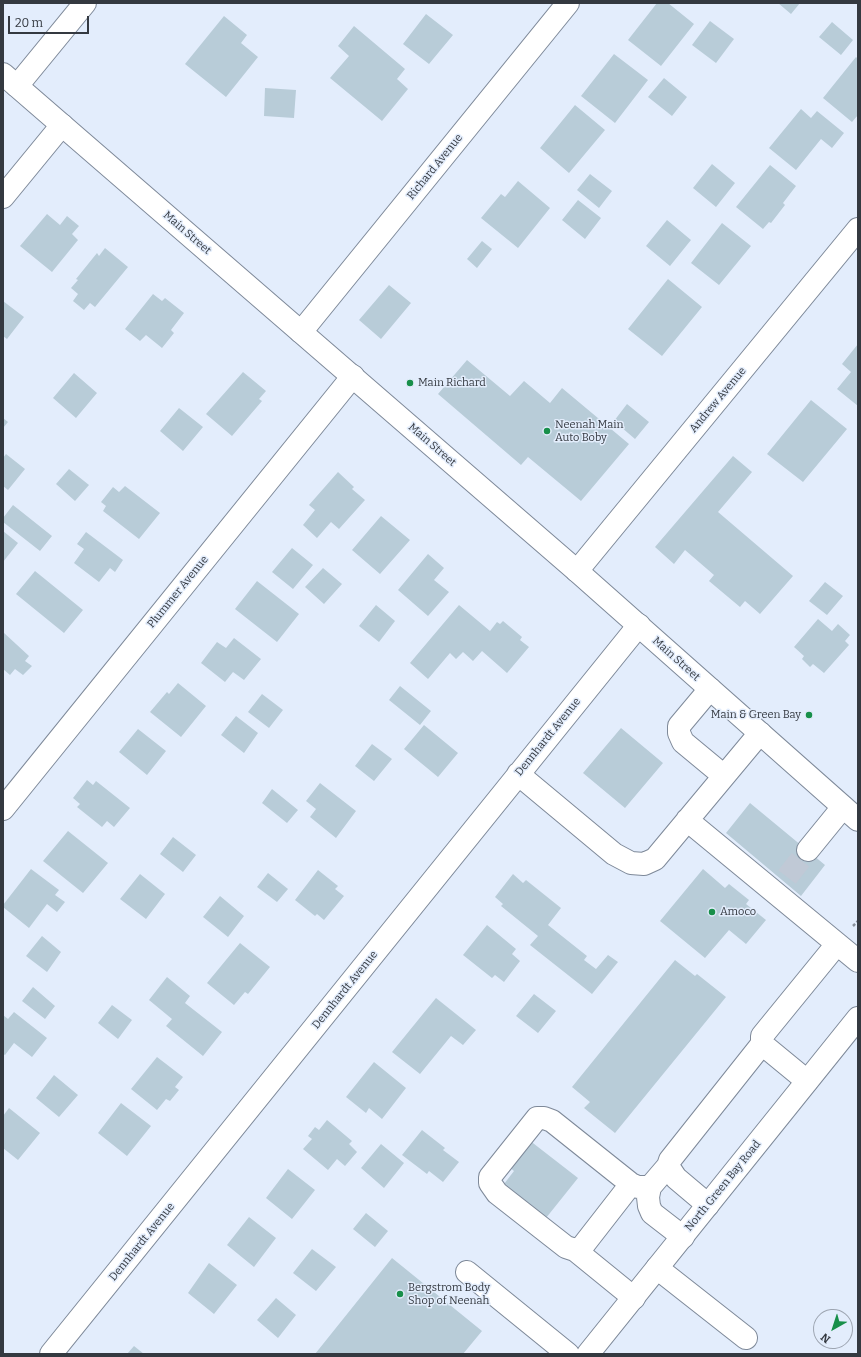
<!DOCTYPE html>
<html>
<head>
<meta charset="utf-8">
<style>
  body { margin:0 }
  #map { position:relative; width:861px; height:1357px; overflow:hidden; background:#e3edfc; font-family:Bitter,serif }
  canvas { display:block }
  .frame { position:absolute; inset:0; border:4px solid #343940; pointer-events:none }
  .north { position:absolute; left:813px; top:1309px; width:40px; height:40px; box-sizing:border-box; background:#e3edfc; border:1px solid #9da5b1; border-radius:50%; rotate:219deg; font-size:11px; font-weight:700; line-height:16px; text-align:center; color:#343940 }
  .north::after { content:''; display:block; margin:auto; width:14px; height:18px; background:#188f4a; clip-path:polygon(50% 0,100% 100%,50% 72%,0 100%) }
  .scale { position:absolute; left:8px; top:16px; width:81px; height:18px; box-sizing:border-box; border:2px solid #343940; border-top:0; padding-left:5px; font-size:12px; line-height:14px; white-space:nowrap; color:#343940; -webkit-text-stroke:3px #e3edfc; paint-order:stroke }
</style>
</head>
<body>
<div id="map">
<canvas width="861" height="1357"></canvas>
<div class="frame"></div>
<div class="north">N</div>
<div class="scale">20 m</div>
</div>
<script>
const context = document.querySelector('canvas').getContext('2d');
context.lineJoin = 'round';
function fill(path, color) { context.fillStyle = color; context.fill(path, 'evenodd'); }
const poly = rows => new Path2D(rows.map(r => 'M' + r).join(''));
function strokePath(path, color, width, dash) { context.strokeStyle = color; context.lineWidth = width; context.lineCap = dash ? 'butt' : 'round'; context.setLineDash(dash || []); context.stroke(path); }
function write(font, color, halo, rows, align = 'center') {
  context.font = font + ' Bitter,serif'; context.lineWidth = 3; context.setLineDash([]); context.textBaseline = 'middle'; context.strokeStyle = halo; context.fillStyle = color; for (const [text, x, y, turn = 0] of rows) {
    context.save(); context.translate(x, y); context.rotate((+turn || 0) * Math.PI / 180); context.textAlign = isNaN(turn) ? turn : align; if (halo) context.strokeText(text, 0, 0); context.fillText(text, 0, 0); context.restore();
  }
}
const building = poly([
  [657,3,668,3,694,24,661,66,628,40],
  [778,3,800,3,791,14],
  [426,14,453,35,429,64,403,44],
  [224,16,247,35,241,43,258,57,226,97,185,64],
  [710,21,734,39,716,63,692,45],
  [832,22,853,40,841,55,819,37],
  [354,26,405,69,397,79,408,89,382,121,330,78,349,56,338,46],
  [614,54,648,80,615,123,581,96],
  [856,57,858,59,858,115,852,122,823,98],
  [664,78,687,97,672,116,648,97],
  [265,88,296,90,294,118,264,116],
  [575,105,605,130,569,173,540,148],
  [801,109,811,118,817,111,844,133,832,148,821,139,796,170,769,148],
  [712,164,735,183,716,207,693,188],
  [770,165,796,186,783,203,785,205,771,223,769,222,763,229,736,207],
  [590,174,612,191,599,208,577,190],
  [518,181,550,208,518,248,481,218,501,194,505,197],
  [578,200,601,218,585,239,562,220],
  [47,214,60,225,67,216,79,226,72,234,78,240,52,272,20,246],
  [667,220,691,240,670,266,646,246],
  [722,223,751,246,719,285,691,263],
  [482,241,492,249,477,268,467,259],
  [105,248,128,267,95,307,90,303,84,310,73,301,78,294,71,288,78,280,76,279,97,253,99,256],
  [668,279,702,307,662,356,628,329],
  [389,285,411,303,381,339,359,320],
  [153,294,162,301,165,298,184,313,171,330,174,333,162,348,146,335,140,341,125,329],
  [3,301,24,317,7,339,3,336],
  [858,344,858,406,837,389,851,372,842,364],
  [467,360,510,396,524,381,550,403,562,388,629,444,581,501,528,457,521,465,438,394],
  [243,372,266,391,259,399,262,401,232,436,206,414],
  [74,373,97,393,76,418,53,398],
  [811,400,847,429,803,482,767,454],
  [627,404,649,422,635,439,614,421],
  [179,408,203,427,183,451,160,431],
  [3,418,8,422,3,428],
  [6,454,25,469,8,490,3,486,3,458],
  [733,456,752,472,718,512,793,576,760,614,745,601,740,607,709,581,714,575,685,550,674,564,655,547],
  [69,469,89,485,75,501,56,484],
  [338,472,354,487,352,489,365,500,339,529,331,522,317,538,303,525,315,510,309,505],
  [125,486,160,513,139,539,103,511,106,506,101,502,113,487,119,492],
  [13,505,52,536,40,551,3,522,3,518],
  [381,516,410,540,380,574,352,550],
  [3,531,18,543,3,562],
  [86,532,123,560,115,572,110,568,99,582,74,563,84,549,77,544],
  [292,548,313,565,293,589,272,572],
  [428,554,444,568,434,580,449,592,428,616,398,590],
  [323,568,342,584,324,604,305,587],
  [35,571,83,610,64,633,16,594],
  [257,581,299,614,277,642,235,609],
  [825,582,843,596,827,615,809,601],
  [376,605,395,621,379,642,359,626],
  [459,605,490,631,497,622,500,624,503,621,522,637,520,640,529,647,507,673,482,651,473,661,463,652,456,659,450,653,428,679,410,663],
  [818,619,832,631,838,624,850,635,845,641,849,645,824,673,813,664,810,667,802,659,804,656,794,647],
  [3,632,29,656,25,661,32,666,23,675,15,669,10,675,3,669],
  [234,638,261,659,244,680,233,672,225,682,201,663,217,642,226,648],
  [178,683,206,706,181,737,150,712,167,692,169,694],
  [400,686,431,711,420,725,389,700],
  [262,694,283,710,269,728,248,712],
  [236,716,258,733,244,753,221,735],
  [424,725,458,753,438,777,404,749],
  [621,728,663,763,625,808,583,773],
  [138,729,166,751,147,775,119,752],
  [372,744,392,759,374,781,355,766],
  [87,780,93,785,96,781,130,808,114,827,107,821,102,827,77,807,80,804,73,798],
  [320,783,356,811,336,838,310,817,316,809,306,801],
  [272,789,298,810,287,823,262,803],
  [750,803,825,865,801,896,726,833],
  [68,831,108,863,83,893,43,861],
  [173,837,196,855,183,872,160,854],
  [31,869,59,890,55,895,65,902,57,912,47,904,29,928,3,907,3,905],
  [703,869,725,888,729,884,749,900,746,904,766,920,746,944,729,930,705,958,660,921],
  [318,870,338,886,335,889,344,896,324,920,317,914,315,916,295,900],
  [268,873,288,889,277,902,257,887],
  [140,874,165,894,146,919,120,899],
  [513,874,523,883,526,880,561,908,548,925,587,956,584,960,596,969,608,955,618,962,592,994,530,945,538,936,501,906,503,904,495,897],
  [220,896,244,916,228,937,203,917],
  [487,925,516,949,512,954,520,961,504,982,495,975,492,978,463,955],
  [42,936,61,952,47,972,26,956],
  [240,943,270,967,248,994,245,992,234,1005,207,983],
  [675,960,695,976,697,974,726,997,615,1133,584,1108,590,1102,572,1087],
  [167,977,190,996,185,1003,222,1032,203,1056,166,1026,172,1019,149,1000],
  [33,987,55,1006,45,1019,22,1001],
  [534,994,556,1011,538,1033,516,1016],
  [436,998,476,1030,463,1045,451,1036,420,1074,392,1052],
  [112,1005,132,1020,118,1039,98,1023],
  [14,1012,47,1038,32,1057,14,1043,5,1055,3,1054,3,1015,8,1019],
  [157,1057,183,1077,175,1087,179,1090,170,1101,166,1099,157,1110,131,1089],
  [374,1062,406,1088,382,1119,369,1108,366,1113,346,1097],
  [54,1075,78,1095,59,1117,36,1098],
  [121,1103,151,1126,127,1156,98,1133],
  [9,1108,40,1133,18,1160,3,1148,3,1116],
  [327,1120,352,1141,349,1144,357,1152,345,1166,337,1159,328,1170,303,1149,312,1139,308,1136,315,1127,319,1130],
  [422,1130,445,1148,443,1150,459,1162,443,1182,429,1171,427,1174,402,1155],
  [529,1140,578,1178,546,1218,504,1184,514,1171,508,1166],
  [381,1144,404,1163,384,1188,361,1168],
  [288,1169,315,1190,292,1219,266,1198],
  [366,1213,388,1231,375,1247,353,1229],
  [249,1217,276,1238,254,1267,227,1245],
  [312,1249,336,1267,316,1291,293,1273],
  [392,1258,482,1331,463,1354,315,1354],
  [209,1263,237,1285,214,1314,188,1293],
  [276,1298,296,1315,278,1338,257,1320],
  [134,1346,144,1354,127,1354]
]);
const minorTunnel = poly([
  [787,877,808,850]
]);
const path = poly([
  [853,926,858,921]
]);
const minor = poly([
  [17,86,85,3],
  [3,197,62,125],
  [301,332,568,3],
  [577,571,858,229],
  [710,689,679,726,679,733,683,742,724,776],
  [518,774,614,854,631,863,644,864,655,859,760,733],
  [3,809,353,376],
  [687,820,858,961],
  [808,850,843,807],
  [807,1081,762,1044,762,1036,837,944],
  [631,1184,582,1247,575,1250,566,1247,497,1193,490,1183,490,1177,537,1118,544,1118,552,1121,631,1184,638,1187,650,1187,668,1166],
  [650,1187,648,1197,649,1206,652,1213,683,1237],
  [708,1205,676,1178,668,1166,670,1160,762,1044],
  [575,1250,634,1298],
  [657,1268,746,1338],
  [467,1272,568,1354],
  [51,1354,639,625]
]);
const major = poly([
  [3,74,577,571,858,820],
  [588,1354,858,1018]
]);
const markers = [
  [410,383,4,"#188f4a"],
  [547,431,4,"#188f4a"],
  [809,715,4,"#188f4a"],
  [712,912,4,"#188f4a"],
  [400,1294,4,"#188f4a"]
];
const streetNames = [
  ["Richard Avenue",435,167,-51],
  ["Main Street",187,233,41],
  ["Andrew Avenue",718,400,-50],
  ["Main Street",432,445,41],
  ["Plummer Avenue",178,592,-51],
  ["Main Street",676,659,42],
  ["Dennhardt Avenue",548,737,-51],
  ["Dennhardt Avenue",345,990,-51],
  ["North Green Bay Road",723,1186,-51],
  ["Dennhardt Avenue",142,1242,-51]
];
const poiNames = [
  ["Main Richard",418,383],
  ["Neenah Main",555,425],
  ["Auto Boby",555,438],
  ["Main & Green Bay",801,715,"right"],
  ["Amoco",720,912],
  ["Bergstrom Body",408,1288],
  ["Shop of Neenah",408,1301]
];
fill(building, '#b8ccd8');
strokePath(minorTunnel, '#c0c9d6', 22, [22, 11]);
strokePath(minor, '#7e8999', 24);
strokePath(major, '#7e8999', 24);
strokePath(path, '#89919c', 2.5, [3, 2]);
strokePath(minor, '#fff', 22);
strokePath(major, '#fff', 22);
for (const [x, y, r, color] of markers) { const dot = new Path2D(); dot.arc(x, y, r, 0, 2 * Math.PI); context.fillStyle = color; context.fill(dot); strokePath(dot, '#e3edfc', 1.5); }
write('11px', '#343940', '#e3edfc', streetNames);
write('11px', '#343940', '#e3edfc', poiNames, 'left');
</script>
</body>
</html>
